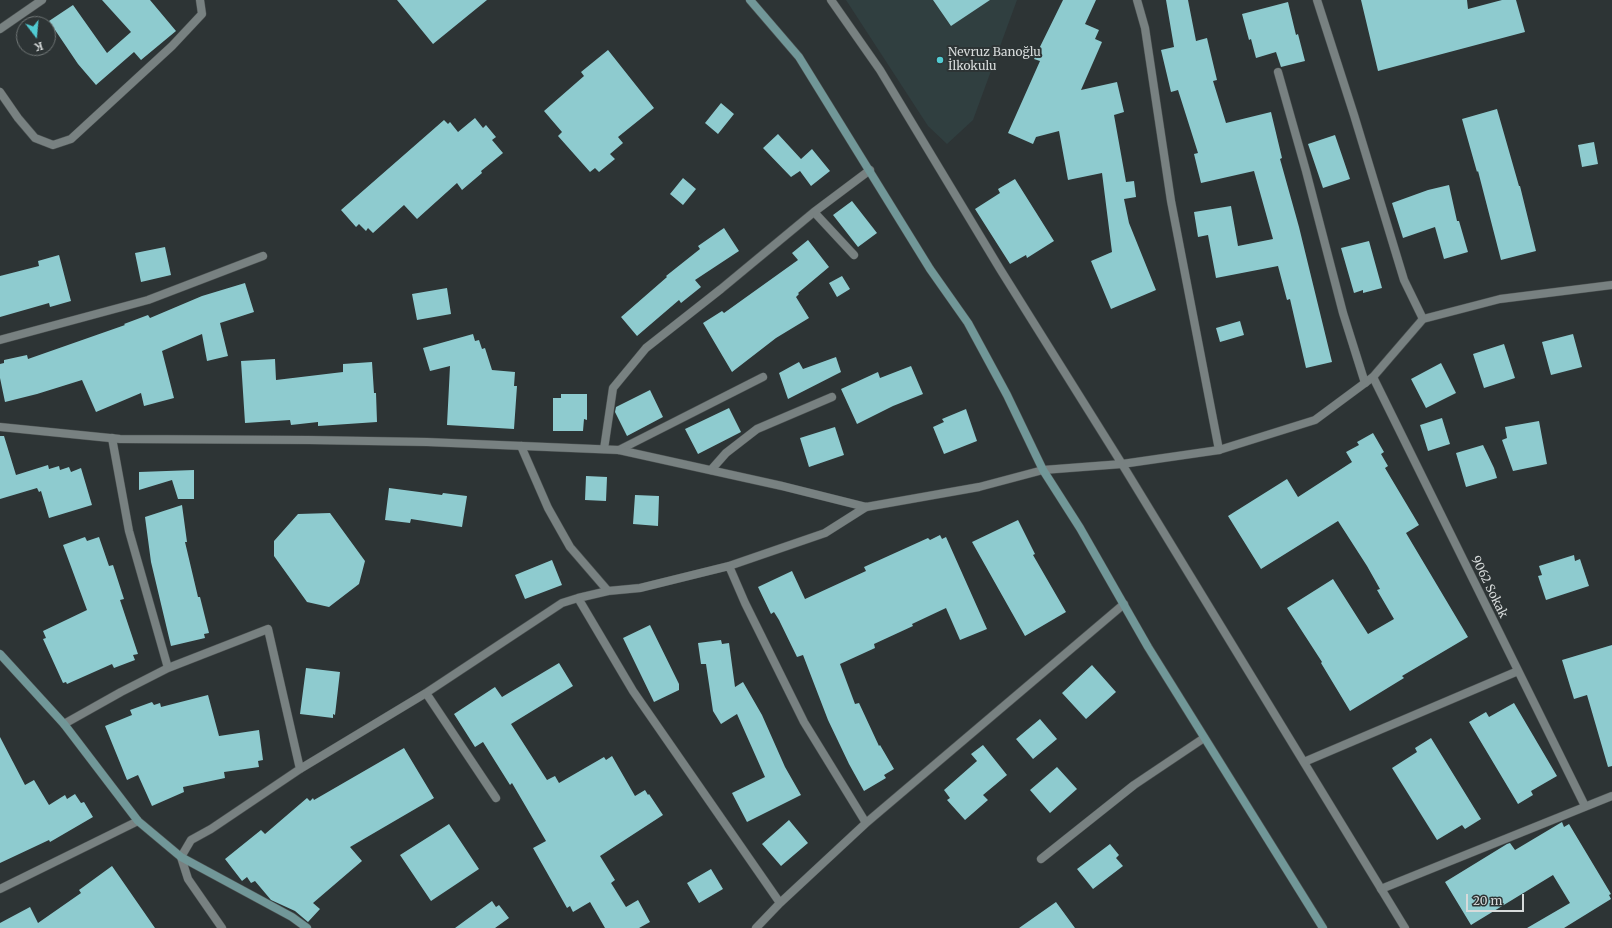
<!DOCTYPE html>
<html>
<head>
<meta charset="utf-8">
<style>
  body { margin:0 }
  #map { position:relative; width:1612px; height:928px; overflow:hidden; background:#2d3435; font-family:Merriweather,serif }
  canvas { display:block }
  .north { position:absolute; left:16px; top:16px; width:40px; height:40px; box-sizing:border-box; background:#2d3435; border:1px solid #717777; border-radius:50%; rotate:164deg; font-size:11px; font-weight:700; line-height:16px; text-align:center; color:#d7dbdb }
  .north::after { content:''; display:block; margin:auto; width:14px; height:18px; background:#51ccd3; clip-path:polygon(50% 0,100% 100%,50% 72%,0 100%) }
  .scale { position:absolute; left:1466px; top:894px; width:58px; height:18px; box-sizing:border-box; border:2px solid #d7dbdb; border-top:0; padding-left:5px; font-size:12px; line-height:14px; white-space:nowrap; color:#d7dbdb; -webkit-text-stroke:3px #2d3435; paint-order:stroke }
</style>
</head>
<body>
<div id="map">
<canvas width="1612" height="928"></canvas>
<div class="north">K</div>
<div class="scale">20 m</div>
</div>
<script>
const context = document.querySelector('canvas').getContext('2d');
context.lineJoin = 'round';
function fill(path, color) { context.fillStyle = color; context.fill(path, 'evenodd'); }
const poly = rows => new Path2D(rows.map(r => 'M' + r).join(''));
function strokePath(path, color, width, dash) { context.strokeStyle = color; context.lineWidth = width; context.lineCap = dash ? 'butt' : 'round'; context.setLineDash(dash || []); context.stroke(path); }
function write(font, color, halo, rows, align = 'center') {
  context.font = font + ' Merriweather,serif'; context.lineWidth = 4; context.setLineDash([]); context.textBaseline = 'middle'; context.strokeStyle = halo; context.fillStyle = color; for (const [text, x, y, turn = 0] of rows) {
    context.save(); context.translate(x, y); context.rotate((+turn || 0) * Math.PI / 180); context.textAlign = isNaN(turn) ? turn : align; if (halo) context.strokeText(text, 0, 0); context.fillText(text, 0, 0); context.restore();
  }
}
const built = poly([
  [846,0,1017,0,973,120,947,144,928,126]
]);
const building = poly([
  [102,0,150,0,176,31,141,60,134,52,96,85,78,64,49,21,73,5,107,53,131,32],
  [397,0,487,0,433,44],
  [933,0,990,0,951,26],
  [1063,0,1096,0,1085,24,1099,30,1095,39,1102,42,1081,90,1117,82,1124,112,1114,115,1126,182,1134,181,1136,197,1124,199,1129,223,1156,290,1111,309,1091,261,1112,252,1102,173,1068,180,1059,131,1036,137,1033,144,1008,133,1040,61,1034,59],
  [1166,0,1188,0,1196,41,1207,38,1217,80,1213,81,1226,123,1271,112,1282,158,1280,159,1299,227,1332,362,1306,368,1290,299,1287,300,1278,266,1216,278,1208,235,1198,237,1194,212,1231,206,1238,246,1273,239,1254,171,1201,183,1194,154,1198,153,1178,90,1171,92,1161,50,1174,47],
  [1361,0,1467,0,1468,9,1502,0,1516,0,1525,32,1378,71],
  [1288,2,1296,35,1298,34,1305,61,1281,67,1276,52,1256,58,1251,39,1249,40,1242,14],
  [608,50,654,108,618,137,623,143,610,154,615,159,599,172,595,168,590,172,558,136,562,132,544,111,584,76,581,72],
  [721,103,734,114,718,134,705,123],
  [1497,109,1519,186,1520,186,1536,251,1501,260,1478,171,1477,172,1462,119],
  [475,118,483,128,486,125,496,137,492,140,503,153,481,171,482,173,462,190,457,183,417,219,404,205,373,233,368,228,366,231,359,224,356,227,341,210,444,120,448,124,450,122,458,132],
  [778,134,801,159,812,149,830,171,811,186,800,171,791,177,763,148],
  [1335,135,1350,179,1323,188,1308,144],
  [1594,142,1598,164,1582,167,1578,145],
  [683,178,696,189,683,205,670,194],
  [1015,179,1054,241,1027,258,1026,255,1010,264,975,209,1000,193,998,189],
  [1449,185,1457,221,1459,221,1468,252,1444,259,1435,227,1403,238,1392,203,1428,190],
  [852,201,877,233,858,247,833,215],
  [724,228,739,251,695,280,701,287,681,303,679,300,637,336,621,317,667,277,666,276,700,249,698,246],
  [808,240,829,267,798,293,799,294,796,297,809,318,776,338,732,372,703,323,722,311,724,313,798,260,792,253],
  [1369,241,1382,288,1363,293,1363,290,1354,293,1341,248],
  [165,247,171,275,141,282,135,253],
  [59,255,71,301,50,307,49,303,0,317,0,276,39,266,38,261],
  [842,276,850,289,837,297,829,283],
  [245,283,254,312,220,323,228,356,207,361,202,334,162,351,174,398,144,406,141,393,96,412,82,380,37,394,5,402,0,378,0,364,4,363,4,360,27,355,28,359,125,325,124,324,148,315,150,318,202,296],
  [447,288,451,314,417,320,412,294],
  [1240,321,1244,335,1220,342,1216,328],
  [473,334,475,341,479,340,482,349,485,348,492,370,515,372,514,386,517,386,514,429,447,425,450,366,430,371,423,348],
  [1573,334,1582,367,1551,375,1542,342],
  [1504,344,1515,378,1484,388,1473,354],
  [836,357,841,372,788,399,779,373,799,362,803,369],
  [275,359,276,380,343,372,343,364,372,362,374,393,376,393,377,422,318,426,318,422,291,425,290,420,245,423,241,361],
  [1441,363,1456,393,1426,408,1411,379],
  [911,366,923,394,893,406,857,424,841,389,878,372,880,378],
  [650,390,663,417,627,436,615,412,616,407],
  [561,394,587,394,587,420,584,419,583,431,553,431,553,398,561,398],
  [729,408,741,432,698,454,685,429],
  [966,409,977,441,944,454,933,427,944,422,942,419],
  [1442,418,1450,444,1428,451,1420,425],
  [1539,421,1547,464,1513,471,1502,440,1507,438,1505,427],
  [835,427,844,455,809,467,800,438],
  [1373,433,1384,452,1381,454,1388,466,1385,468,1419,525,1406,533,1468,637,1402,676,1404,678,1350,711,1321,663,1322,662,1287,608,1333,579,1368,634,1394,619,1377,590,1380,589,1367,566,1338,521,1261,569,1228,516,1287,479,1298,497,1352,462,1346,452,1359,445,1357,442],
  [0,436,4,436,16,475,48,465,49,469,59,466,60,470,69,467,71,472,81,468,92,505,49,518,41,491,39,492,37,488,0,499],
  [1483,445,1494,468,1497,478,1466,487,1456,453],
  [194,470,194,499,178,499,172,480,139,490,139,472],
  [586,476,607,477,606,501,585,500],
  [389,488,442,495,443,493,467,496,462,527,411,519,410,523,385,520],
  [635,495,659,496,658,526,633,524],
  [182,505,187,542,185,542,198,597,200,597,209,633,204,634,205,638,171,646,151,562,145,517],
  [330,513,365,561,359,584,329,607,307,602,274,556,274,541,298,514],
  [1018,520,1035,554,1033,555,1066,612,1025,636,972,542],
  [940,535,942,539,946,537,987,629,960,640,946,608,912,624,913,626,874,644,875,648,840,664,855,704,859,703,879,746,880,745,894,769,884,775,886,778,864,791,849,764,828,720,803,655,797,657,779,620,774,612,771,614,758,587,792,571,805,599,866,571,864,567,928,538,930,540],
  [85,537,87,541,99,537,109,566,113,565,124,599,120,600,138,654,133,655,135,660,114,668,112,664,67,684,66,682,63,683,43,639,46,638,43,631,87,610,63,545],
  [1574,555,1575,561,1580,559,1589,586,1546,600,1538,576,1542,575,1539,566],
  [552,560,562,585,525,599,515,575],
  [650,625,679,684,679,690,654,702,623,638],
  [721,640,722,644,729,643,735,687,743,682,762,715,785,767,801,795,747,822,732,793,765,777,737,714,721,724,713,711,706,664,701,664,698,643],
  [1612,645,1612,766,1608,767,1587,695,1574,699,1562,660],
  [559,663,573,686,511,724,547,780,555,776,559,783,604,757,606,760,612,756,635,796,645,790,648,795,649,794,663,815,600,856,615,880,611,883,626,907,638,900,650,922,639,928,605,928,590,902,573,912,570,906,567,908,533,848,546,841,512,783,510,785,483,742,475,747,454,714,495,687,502,697],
  [1092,665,1116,692,1086,719,1062,693],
  [306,668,340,672,335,715,333,714,333,718,300,714],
  [208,695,219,736,259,730,263,760,258,761,259,767,224,772,225,778,183,787,184,792,152,806,138,775,127,780,105,726,132,715,130,710,152,702,154,705,160,703,161,707],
  [1514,703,1557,776,1531,791,1533,795,1518,804,1469,722,1486,712,1489,717],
  [1040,719,1057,739,1033,759,1016,739],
  [0,737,25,785,34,780,49,805,65,795,67,799,75,794,81,803,84,802,93,817,50,842,49,840,0,863],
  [1431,738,1481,819,1465,829,1462,825,1437,840,1392,768,1417,752,1415,748],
  [983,745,1007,775,983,795,988,800,965,820,947,800,950,798,944,790,977,761,971,754],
  [404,748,434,798,350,847,362,861,313,903,320,909,308,922,295,911,271,900,255,881,251,883,247,877,242,881,225,859,261,830,265,834,307,798,310,801,313,798,314,800],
  [1057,767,1077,789,1050,813,1030,790],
  [789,820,808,843,781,866,762,844],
  [1562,822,1564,827,1569,824,1611,894,1609,895,1611,899,1564,928,1527,928,1570,903,1553,875,1471,925,1445,882,1507,844,1510,843,1515,850],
  [449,824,479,869,431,901,400,855],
  [1110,844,1119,855,1116,858,1123,866,1093,889,1077,869],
  [112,866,155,928,0,928,0,923,30,907,38,923,81,893,79,890],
  [711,869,723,889,699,903,687,883],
  [492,901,496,907,499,905,509,918,495,928,455,928],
  [1056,902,1075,928,1019,928]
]);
const minor = poly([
  [1137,0,1145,28,1171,201,1219,450],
  [1317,0,1354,115,1404,280,1423,319],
  [0,29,42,0],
  [1278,72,1306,171,1343,313,1365,383],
  [0,92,18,118,35,138,53,145,71,139,172,46,202,14,200,0],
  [814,212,854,255],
  [0,340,148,300,263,256],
  [1373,377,1585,806],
  [112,438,129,531,168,668],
  [521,446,548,508,570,547,608,591],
  [604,449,613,388,646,348,721,289,814,212,870,170],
  [619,450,763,377],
  [711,470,726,453,757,429,832,397],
  [729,566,745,603,804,722,866,823],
  [578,598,633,691,780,903],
  [426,693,496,798],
  [64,724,121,692,168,668,268,629,300,769],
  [1304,762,1518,671],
  [1041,859,1134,785,1204,738],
  [0,889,138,821],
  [1381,889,1612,796],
  [222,928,188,879,181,857,191,840,211,829,300,769,426,693,562,603,578,598,608,591,640,588,729,566,825,533,866,507],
  [756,928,780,903,866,823,1124,604]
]);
const tertiary = poly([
  [831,0,880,70,1000,269,1122,464,1405,928],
  [0,427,120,439,309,440,427,442,619,450,782,486,866,507,979,487,1043,470,1122,464,1219,450,1315,420,1373,377,1423,319,1500,299,1612,285]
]);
const secondary = poly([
  [750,0,799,57,930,269,968,323,1007,395,1043,470,1080,528,1148,647,1323,928],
  [0,654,64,724,138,821,181,857,292,917,307,928]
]);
const markers = [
  [940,60,4,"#51ccd3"]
];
const poiNames = [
  ["Nevruz Banoğlu",948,53],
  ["İlkokulu",948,67]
];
const streetNames = [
  ["9062 Sokak",1489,587,64]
];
fill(built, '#303f40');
fill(building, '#8ecbcf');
strokePath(minor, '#4b5151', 9);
strokePath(tertiary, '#4b5151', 9);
strokePath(secondary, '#4b5151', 9);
strokePath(minor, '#788181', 8);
strokePath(tertiary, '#788181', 8);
strokePath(secondary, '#719798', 8);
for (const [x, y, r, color] of markers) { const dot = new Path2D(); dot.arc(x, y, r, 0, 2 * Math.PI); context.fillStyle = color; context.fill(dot); strokePath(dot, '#2d3435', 1.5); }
write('12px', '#d7dbdb', '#2d3435', poiNames, 'left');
write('12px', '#d7dbdb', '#2d3435', streetNames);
</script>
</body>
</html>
